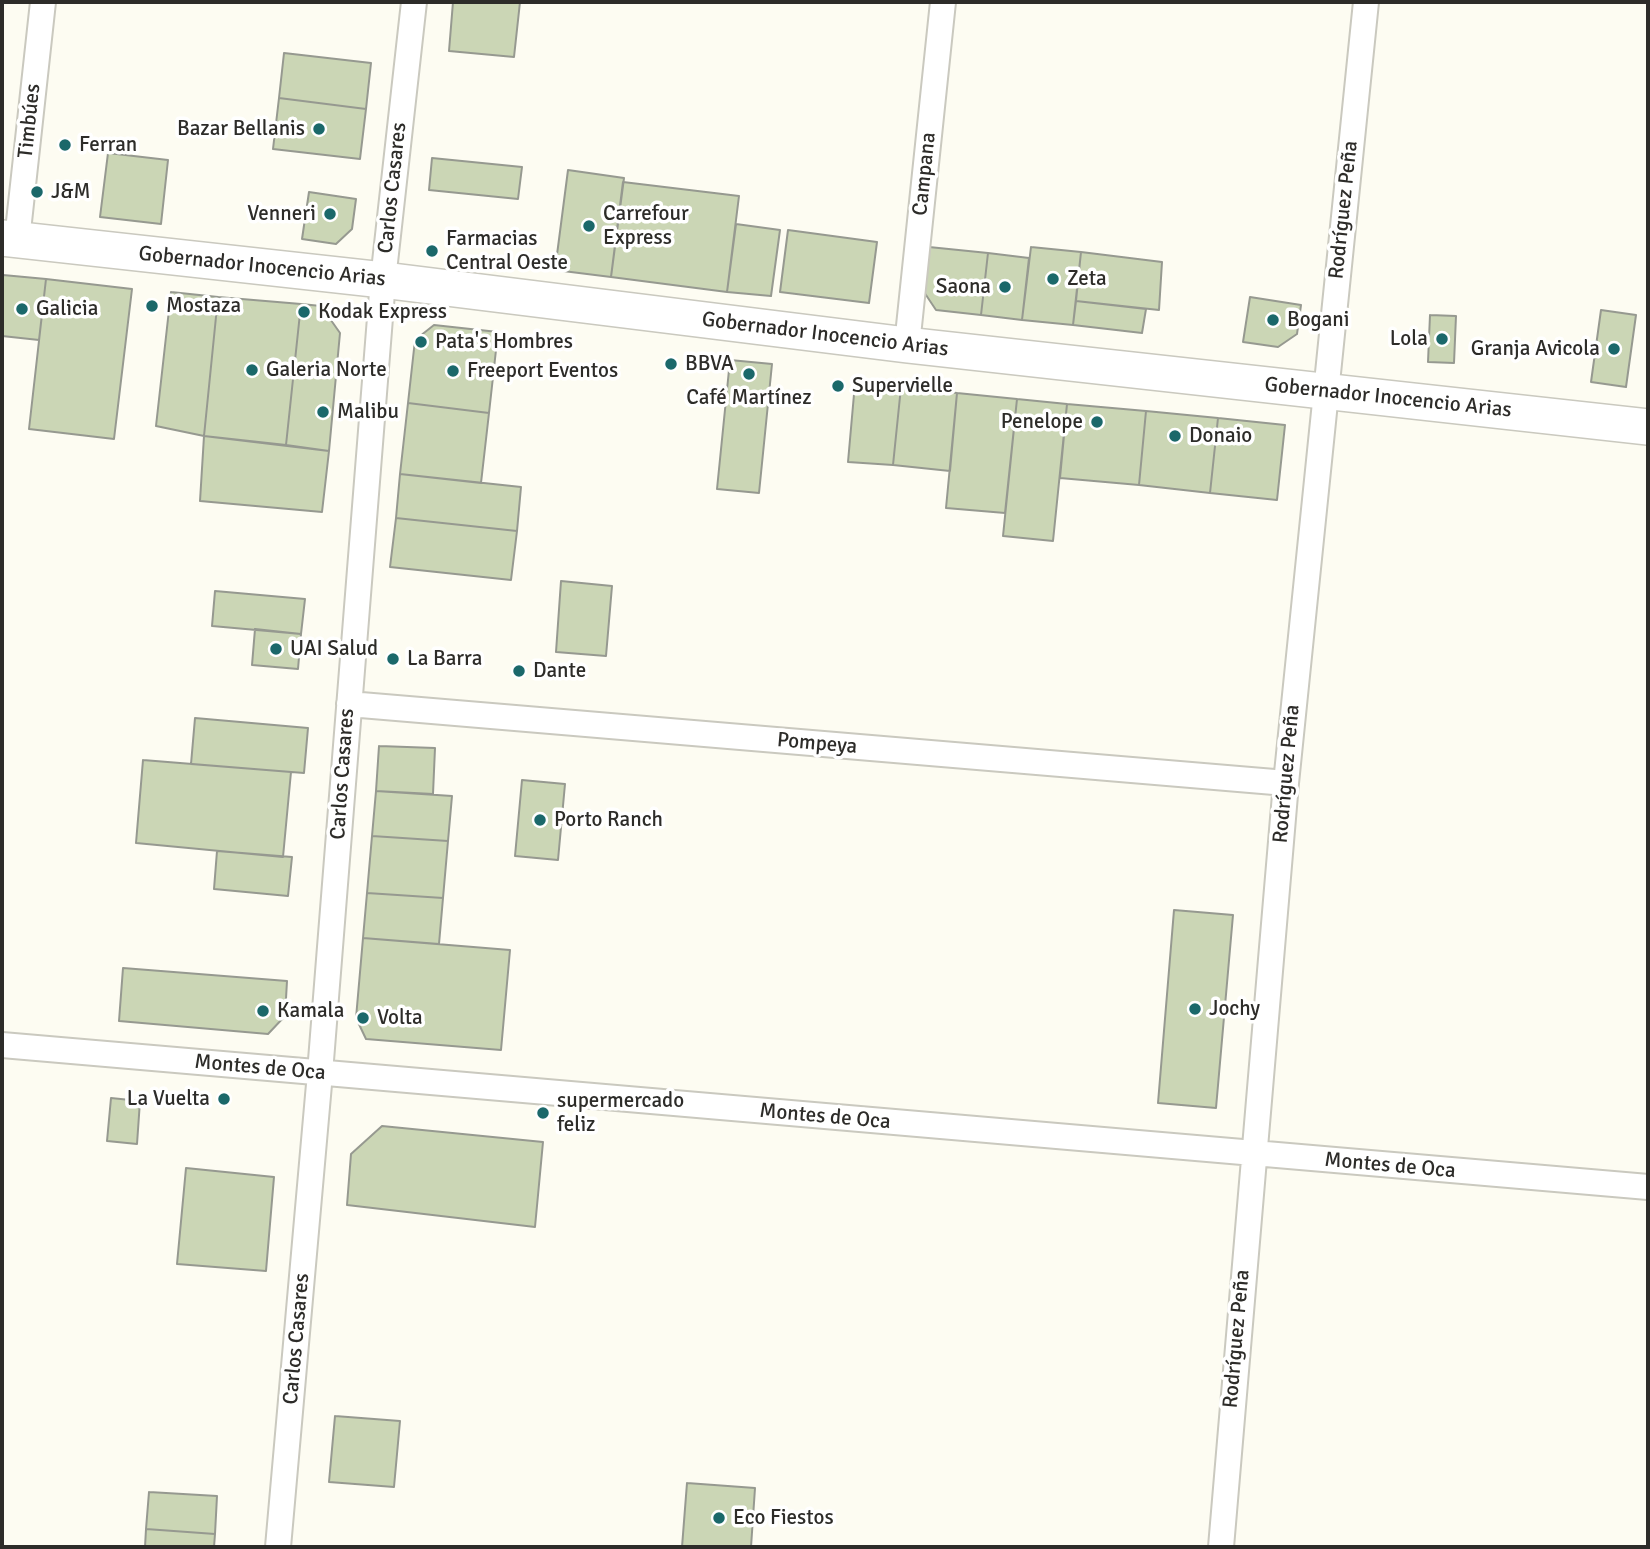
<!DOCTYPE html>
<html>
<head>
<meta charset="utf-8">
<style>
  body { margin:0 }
  #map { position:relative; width:1650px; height:1549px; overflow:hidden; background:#fdfcf2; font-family:Signika,sans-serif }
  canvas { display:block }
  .frame { position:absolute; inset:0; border:4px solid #2d2c29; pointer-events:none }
</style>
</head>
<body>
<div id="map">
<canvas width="1650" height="1549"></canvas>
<div class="frame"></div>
</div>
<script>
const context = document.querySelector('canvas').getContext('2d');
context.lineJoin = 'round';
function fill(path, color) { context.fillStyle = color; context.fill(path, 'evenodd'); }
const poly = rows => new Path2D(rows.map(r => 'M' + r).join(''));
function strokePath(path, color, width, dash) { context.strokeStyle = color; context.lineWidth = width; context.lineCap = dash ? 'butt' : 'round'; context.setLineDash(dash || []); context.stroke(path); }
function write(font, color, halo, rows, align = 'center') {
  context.font = font + ' Signika,sans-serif'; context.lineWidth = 7; context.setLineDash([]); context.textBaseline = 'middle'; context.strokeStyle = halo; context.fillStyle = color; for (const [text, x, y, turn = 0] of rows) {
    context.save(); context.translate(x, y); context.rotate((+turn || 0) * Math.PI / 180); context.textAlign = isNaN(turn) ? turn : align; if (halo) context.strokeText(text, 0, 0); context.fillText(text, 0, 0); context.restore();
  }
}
const building = poly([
  [453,2,520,2,514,57,449,51,453,2],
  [284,53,371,63,366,109,279,98,284,53],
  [279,98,366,109,360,159,273,149,279,98],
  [108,153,168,160,161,224,100,217,108,153],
  [432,158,522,167,518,199,429,190,432,158],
  [568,170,624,178,611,277,555,270,568,170],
  [623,182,739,196,727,292,611,277,623,182],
  [309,192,356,199,352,229,336,244,302,239,309,192],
  [736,224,780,230,771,296,727,292,736,224],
  [788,230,877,242,869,303,780,292,788,230],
  [929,247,988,253,981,315,936,310,924,292,929,247],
  [1031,247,1081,252,1073,325,1022,320,1031,247],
  [1081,252,1162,262,1159,310,1076,301,1081,252],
  [988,253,1029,258,1022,320,981,315,988,253],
  [3,275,46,279,39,340,2,336,3,275],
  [46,279,132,289,114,439,29,429,46,279],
  [171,292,218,297,204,436,156,426,171,292],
  [218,297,301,304,286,445,204,436,218,297],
  [1250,297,1301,305,1297,334,1278,347,1243,342,1250,297],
  [1076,301,1146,309,1142,333,1073,325,1076,301],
  [301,304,321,306,340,333,329,451,286,445,301,304],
  [1601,310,1636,315,1626,387,1591,382,1601,310],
  [1430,315,1456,316,1454,363,1428,362,1430,315],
  [434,325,498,332,489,413,408,403,415,340,434,325],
  [730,360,772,364,759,493,717,489,730,360],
  [855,383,901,387,893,465,848,462,855,383],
  [901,387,957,393,950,471,893,465,901,387],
  [957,393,1017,399,1005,513,946,508,957,393],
  [1017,399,1067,404,1053,541,1003,536,1017,399],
  [408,403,489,413,481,483,400,474,408,403],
  [1067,404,1146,411,1139,485,1060,478,1067,404],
  [1146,411,1218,418,1210,493,1139,485,1146,411],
  [1218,418,1285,425,1277,500,1210,493,1218,418],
  [204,436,329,451,322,512,200,501,204,436],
  [400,474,521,487,517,531,396,518,400,474],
  [396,518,517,531,511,580,390,567,396,518],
  [561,581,612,586,606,656,556,652,561,581],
  [215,591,305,599,301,634,212,626,215,591],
  [255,629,301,634,298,669,252,665,255,629],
  [195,718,308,728,304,773,191,764,195,718],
  [379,746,435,748,433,794,376,791,379,746],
  [143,760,291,772,283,857,136,843,143,760],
  [522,780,565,784,558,860,515,856,522,780],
  [376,791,452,796,448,841,372,836,376,791],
  [372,836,448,841,443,898,367,893,372,836],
  [217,851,292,857,288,896,214,889,217,851],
  [367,893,443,898,439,944,363,938,367,893],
  [1174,910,1233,915,1216,1108,1158,1103,1174,910],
  [363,938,510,950,501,1050,366,1039,356,1018,363,938],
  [123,968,287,981,285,1016,268,1034,119,1021,123,968],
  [111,1098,140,1101,137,1144,107,1141,111,1098],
  [382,1126,543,1142,535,1227,347,1205,351,1154,382,1126],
  [186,1168,274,1177,266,1271,177,1264,186,1168],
  [335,1416,400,1421,394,1487,329,1482,335,1416],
  [687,1483,755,1488,751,1547,682,1547,687,1483],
  [149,1492,217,1496,215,1534,146,1529,149,1492],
  [146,1529,215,1534,214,1547,145,1547,146,1529]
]);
const street = poly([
  [17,240,43,2],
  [907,345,943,2],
  [349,704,1286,783],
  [2,1045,1648,1187],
  [278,1547,320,1073,383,280,414,2],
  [1221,1547,1286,783,1366,2]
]);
const secondary = poly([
  [2,238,383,280,907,345,1648,427]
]);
const markers = [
  [319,129,7,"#1b686a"],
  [65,145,7,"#1b686a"],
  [37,192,7,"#1b686a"],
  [330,214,7,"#1b686a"],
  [589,226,7,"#1b686a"],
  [432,251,7,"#1b686a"],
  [1053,279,7,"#1b686a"],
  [1005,287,7,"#1b686a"],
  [152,306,7,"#1b686a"],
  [22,309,7,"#1b686a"],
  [304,312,7,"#1b686a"],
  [1273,320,7,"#1b686a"],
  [1442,339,7,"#1b686a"],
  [421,342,7,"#1b686a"],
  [1614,349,7,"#1b686a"],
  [671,364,7,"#1b686a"],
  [252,370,7,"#1b686a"],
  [453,371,7,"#1b686a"],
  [749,374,7,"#1b686a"],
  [838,386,7,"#1b686a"],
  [323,412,7,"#1b686a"],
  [1097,422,7,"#1b686a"],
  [1175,436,7,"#1b686a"],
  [276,649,7,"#1b686a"],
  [393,659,7,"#1b686a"],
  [519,671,7,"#1b686a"],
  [540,820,7,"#1b686a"],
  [1195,1009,7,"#1b686a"],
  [263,1011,7,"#1b686a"],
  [363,1018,7,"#1b686a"],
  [224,1099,7,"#1b686a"],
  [543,1113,7,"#1b686a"],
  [719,1518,7,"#1b686a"]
];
const streetNames = [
  ["Timbúes",30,121,-84],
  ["Campana",925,174,-84],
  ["Carlos Casares",393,188,-84],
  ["Rodríguez Peña",1344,210,-84],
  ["Gobernador Inocencio Arias",262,267,6],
  ["Gobernador Inocencio Arias",825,335,7],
  ["Gobernador Inocencio Arias",1388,398,6],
  ["Pompeya",817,744,5],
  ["Carlos Casares",343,774,-86],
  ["Rodríguez Peña",1287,774,-85],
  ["Montes de Oca",260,1068,5],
  ["Montes de Oca",825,1117,5],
  ["Montes de Oca",1390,1166,5],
  ["Carlos Casares",297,1339,-85],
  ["Rodríguez Peña",1237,1339,-85]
];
const poiNames = [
  ["Bazar Bellanis",305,129,"right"],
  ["Ferran",79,145],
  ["J&M",51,192],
  ["Venneri",316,214,"right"],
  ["Carrefour",603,214],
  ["Express",603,238],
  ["Farmacias",446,239],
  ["Central Oeste",446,263],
  ["Zeta",1067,279],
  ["Saona",991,287,"right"],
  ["Mostaza",166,306],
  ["Galicia",36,309],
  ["Kodak Express",318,312],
  ["Bogani",1287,320],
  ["Lola",1428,339,"right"],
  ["Pata's Hombres",435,342],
  ["Granja Avicola",1600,349,"right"],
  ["BBVA",685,364],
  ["Galeria Norte",266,370],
  ["Freeport Eventos",467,371],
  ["Supervielle",852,386],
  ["Café Martínez",749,398,"center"],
  ["Malibu",337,412],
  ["Penelope",1083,422,"right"],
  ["Donaio",1189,436],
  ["UAI Salud",290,649],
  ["La Barra",407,659],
  ["Dante",533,671],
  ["Porto Ranch",554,820],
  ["Jochy",1209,1009],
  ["Kamala",277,1011],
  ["Volta",377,1018],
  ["La Vuelta",210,1099,"right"],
  ["supermercado",557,1101],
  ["feliz",557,1125],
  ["Eco Fiestos",733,1518]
];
fill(building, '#cbd6b5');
strokePath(building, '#969990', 2);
strokePath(street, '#cac9bf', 28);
strokePath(secondary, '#cac9bf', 38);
strokePath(street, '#fff', 24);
strokePath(secondary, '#fff', 35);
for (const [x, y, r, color] of markers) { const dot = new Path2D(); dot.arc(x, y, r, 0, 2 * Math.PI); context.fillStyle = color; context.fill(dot); strokePath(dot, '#fff', 2.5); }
write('21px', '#2d2c29', '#fff', streetNames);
write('21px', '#2d2c29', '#fff', poiNames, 'left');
</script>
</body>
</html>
